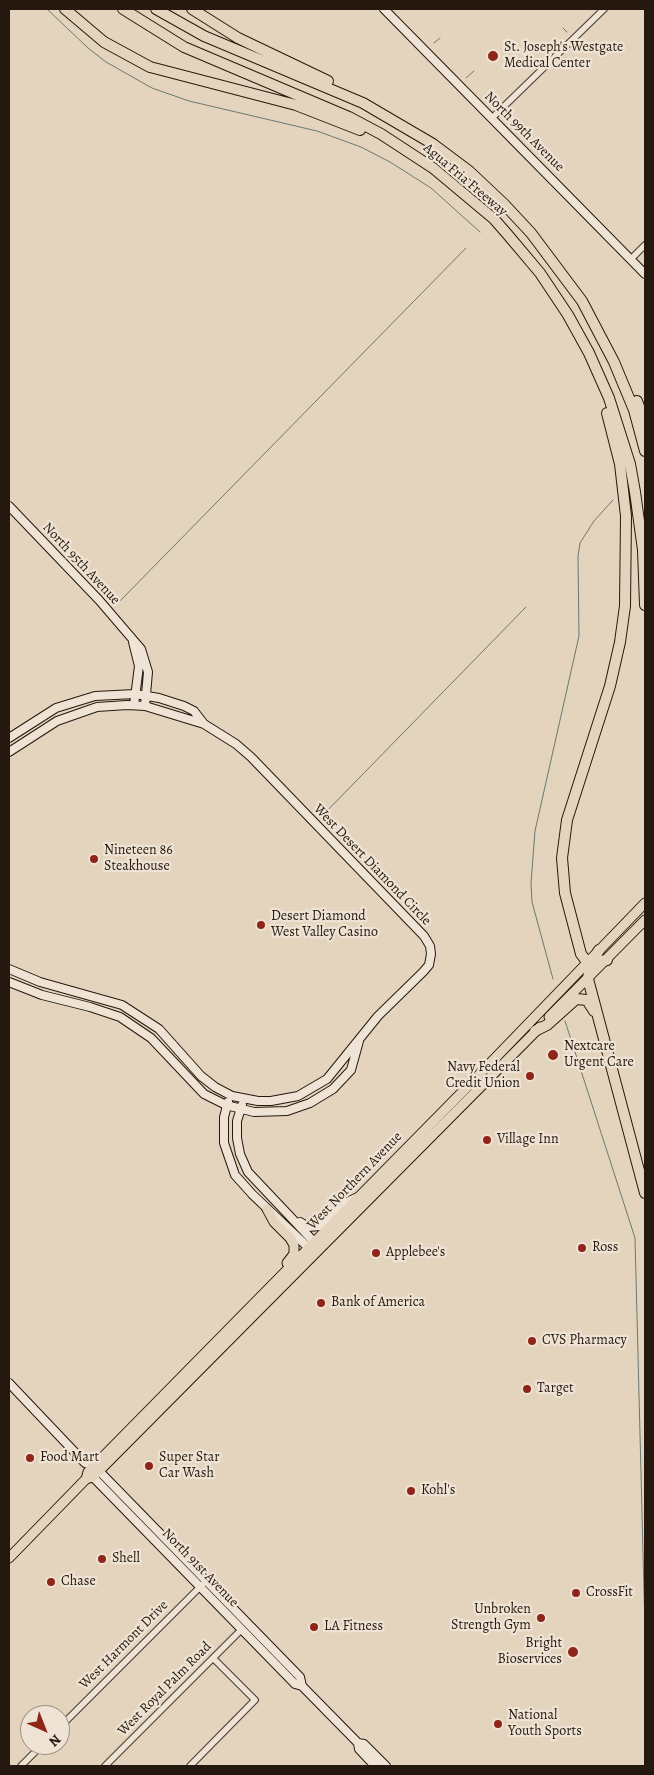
<!DOCTYPE html>
<html>
<head>
<meta charset="utf-8">
<style>
  body { margin:0 }
  #map { position:relative; width:654px; height:1775px; overflow:hidden; background:#e5d4bd; font-family:Alegreya,serif }
  canvas { display:block }
  .frame { position:absolute; inset:0; border:10px solid #25180e; pointer-events:none }
  .north { position:absolute; left:20px; top:1705px; width:50px; height:50px; box-sizing:border-box; background:#eee3d4; border:1px solid #9e9285; border-radius:50%; rotate:136deg; font-size:14px; font-weight:700; line-height:20px; text-align:center; color:#25180e }
  .north::after { content:''; display:block; margin:auto; width:18px; height:22px; background:#8f2418; clip-path:polygon(50% 0,100% 100%,50% 72%,0 100%) }
</style>
</head>
<body>
<div id="map">
<canvas width="654" height="1775"></canvas>
<div class="frame"></div>
<div class="north">N</div>
</div>
<script>
const context = document.querySelector('canvas').getContext('2d');
context.lineJoin = 'round';
const poly = rows => new Path2D(rows.map(r => 'M' + r).join(''));
function strokePath(path, color, width, dash) { context.strokeStyle = color; context.lineWidth = width; context.lineCap = dash ? 'butt' : 'round'; context.setLineDash(dash || []); context.stroke(path); }
function write(font, color, halo, rows, align = 'center') {
  context.font = font + ' Alegreya,serif'; context.lineWidth = 4.5; context.setLineDash([]); context.textBaseline = 'middle'; context.strokeStyle = halo; context.fillStyle = color; for (const [text, x, y, turn = 0] of rows) {
    context.save(); context.translate(x, y); context.rotate((+turn || 0) * Math.PI / 180); context.textAlign = isNaN(turn) ? turn : align; if (halo) context.strokeText(text, 0, 0); context.fillText(text, 0, 0); context.restore();
  }
}
const stream = poly([
  [47,9,88,48,106,62,152,88,189,101,317,131,361,147,390,162,431,188,480,232],
  [563,28,567,32],
  [434,43,440,38],
  [466,78,474,71],
  [120,601,466,248],
  [323,815,526,607],
  [553,979,532,902,531,883,535,831,579,636,578,556,580,543,594,521,613,500],
  [565,1021,635,1238,645,1630]
]);
const street = poly([
  [492,118,604,9],
  [631,259,645,245],
  [60,1727,203,1584],
  [21,1766,42,1745],
  [105,1766,242,1629],
  [190,1766,255,1700,213,1658]
]);
const secondary = poly([
  [384,9,645,274],
  [9,506,99,600,141,649,148,672,145,706],
  [133,642,139,666,134,705],
  [9,738,56,708,95,696,135,694,159,698,184,706,194,711,204,724,236,744,251,757,424,936,430,946,431,954,429,965,423,972,378,1016,327,1079,298,1096,271,1101,258,1101,232,1096,215,1087,201,1076,159,1029,122,1005,40,982,9,969],
  [9,752,57,721,97,707,127,705,145,706,204,724],
  [9,982,42,995,90,1007,120,1017,151,1038,204,1094,226,1105,254,1112,287,1111,310,1103,333,1089,351,1070,359,1041],
  [228,1102,224,1117,224,1143,235,1175,252,1194,312,1251],
  [242,1105,237,1121,237,1138,240,1154,248,1172,317,1245],
  [300,1222,308,1227,320,1226,347,1202,358,1197],
  [9,1383,85,1463,94,1466,104,1476,300,1677,302,1686,358,1743,364,1744,386,1766],
  [90,1474,295,1684,302,1686],
  [358,1743,359,1749,375,1766]
]);
const primary = poly([
  [549,1017,645,920],
  [267,1209,274,1222,290,1238,294,1245,294,1254,287,1263],
  [86,1479,93,1477,540,1027],
  [9,1558,86,1479,88,1472,472,1082,645,903]
]);
const highway = poly([
  [65,9,104,42,150,67,296,105,360,130],
  [123,9,184,47,349,117,381,134,433,168,494,219,508,235,540,273,568,315,589,353,609,398,630,464,635,492,643,550,645,605],
  [156,9,204,36,363,103,433,144,469,171,504,204,531,233,582,301,614,362,634,410,645,451],
  [192,9,238,38,328,81],
  [637,401,645,423],
  [599,950,590,966,588,979,645,1193],
  [607,960,591,963,587,962,581,954,565,893,562,858,567,820,610,686,620,642,625,606,626,516,620,464,607,413],
  [535,1031,547,1025,576,999,587,1000,594,1011]
]);
const markers = [
  [493,56,6,"#8f2418"],
  [94,859,5,"#8f2418"],
  [261,925,5,"#8f2418"],
  [553,1055,6,"#8f2418"],
  [530,1076,5,"#8f2418"],
  [487,1140,5,"#8f2418"],
  [582,1248,5,"#8f2418"],
  [376,1253,5,"#8f2418"],
  [321,1303,5,"#8f2418"],
  [532,1341,5,"#8f2418"],
  [527,1389,5,"#8f2418"],
  [30,1458,5,"#8f2418"],
  [149,1466,5,"#8f2418"],
  [411,1491,5,"#8f2418"],
  [102,1559,5,"#8f2418"],
  [51,1582,5,"#8f2418"],
  [576,1593,5,"#8f2418"],
  [541,1618,5,"#8f2418"],
  [314,1627,5,"#8f2418"],
  [573,1652,6,"#8f2418"],
  [498,1724,5,"#8f2418"]
];
const poiNames = [
  ["St. Joseph's Westgate",504,48],
  ["Medical Center",504,64],
  ["Nineteen 86",104,851],
  ["Steakhouse",104,867],
  ["Desert Diamond",271,917],
  ["West Valley Casino",271,933],
  ["Nextcare",564,1047],
  ["Urgent Care",564,1063],
  ["Navy Federal",520,1068,"right"],
  ["Credit Union",520,1084,"right"],
  ["Village Inn",497,1140],
  ["Ross",592,1248],
  ["Applebee's",386,1253],
  ["Bank of America",331,1303],
  ["CVS Pharmacy",542,1341],
  ["Target",537,1389],
  ["Food Mart",40,1458],
  ["Super Star",159,1458],
  ["Car Wash",159,1474],
  ["Kohl's",421,1491],
  ["Shell",112,1559],
  ["Chase",61,1582],
  ["CrossFit",586,1593],
  ["Unbroken",531,1610,"right"],
  ["Strength Gym",531,1626,"right"],
  ["LA Fitness",324,1627],
  ["Bright",562,1644,"right"],
  ["Bioservices",562,1660,"right"],
  ["National",508,1716],
  ["Youth Sports",508,1732]
];
const streetNames = [
  ["North 99th Avenue",524,132,45],
  ["Agua Fria Freeway",465,180,40],
  ["North 95th Avenue",81,564,47],
  ["West Desert Diamond Circle",372,865,46],
  ["West Northern Avenue",355,1181,-46],
  ["North 91st Avenue",200,1568,46],
  ["West Harmont Drive",124,1645,-45],
  ["West Royal Palm Road",165,1689,-45]
];
strokePath(stream, '#697872', 1);
strokePath(street, '#55473a', 8);
strokePath(secondary, '#25180e', 10);
strokePath(primary, '#25180e', 11);
strokePath(highway, '#25180e', 12);
strokePath(street, '#eee3d4', 5.5);
strokePath(secondary, '#eee3d4', 8);
strokePath(primary, '#e5d4bd', 9);
strokePath(highway, '#e5d4bd', 10);
for (const [x, y, r, color] of markers) { const dot = new Path2D(); dot.arc(x, y, r, 0, 2 * Math.PI); context.fillStyle = color; context.fill(dot); strokePath(dot, '#eee3d4', 2); }
write('14px', '#25180e', '#eee3d4', poiNames, 'left');
write('14px', '#25180e', '#eee3d4', streetNames);
</script>
</body>
</html>
